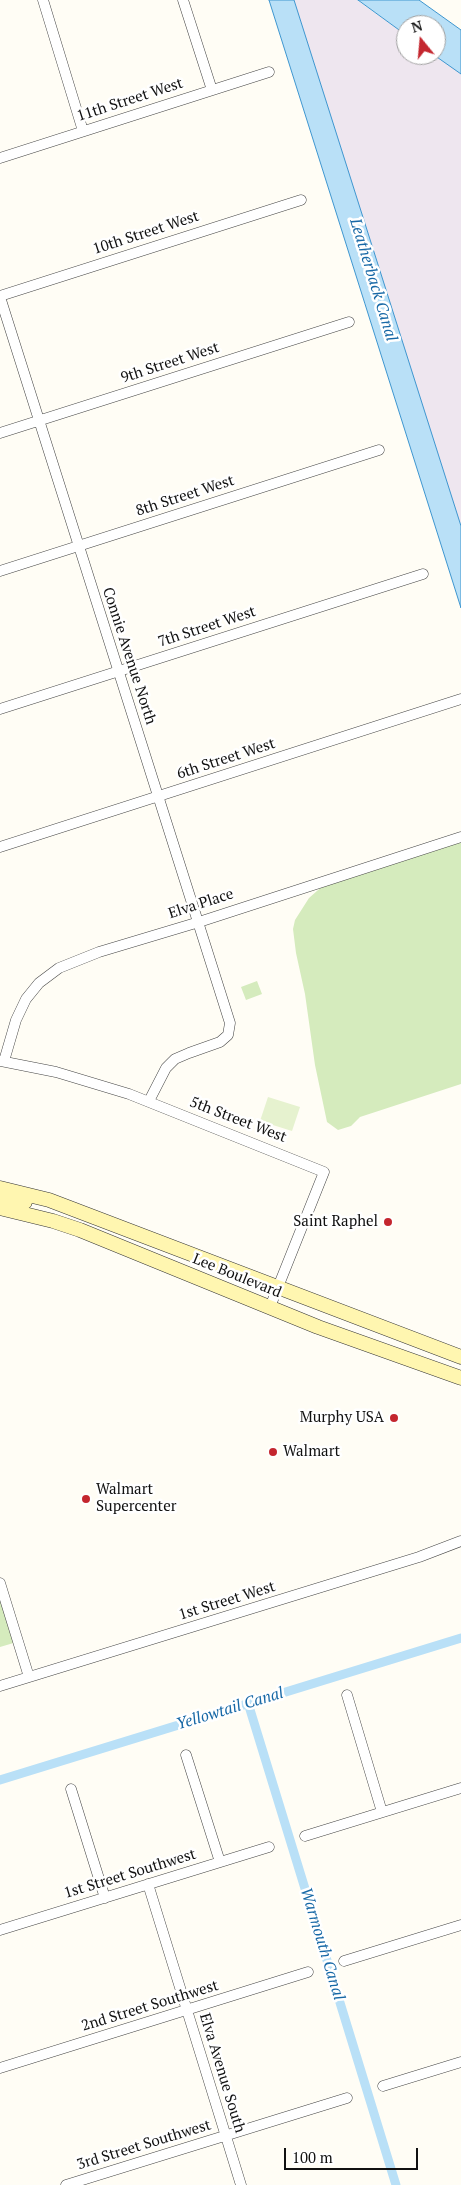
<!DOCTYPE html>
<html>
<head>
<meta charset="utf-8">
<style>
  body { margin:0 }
  #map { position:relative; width:461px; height:2185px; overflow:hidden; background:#fffdf5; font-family:"PT Serif",serif }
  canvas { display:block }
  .north { position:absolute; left:396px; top:15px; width:50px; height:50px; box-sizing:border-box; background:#fff; border:1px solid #a0a0a0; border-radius:50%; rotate:343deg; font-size:14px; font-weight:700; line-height:20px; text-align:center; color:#111 }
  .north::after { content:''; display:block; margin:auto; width:18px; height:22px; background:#c4262e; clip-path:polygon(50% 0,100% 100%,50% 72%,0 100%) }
  .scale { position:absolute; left:284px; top:2148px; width:134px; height:22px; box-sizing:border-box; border:2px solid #111; border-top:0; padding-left:6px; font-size:15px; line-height:18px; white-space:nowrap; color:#111; -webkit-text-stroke:4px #fff; paint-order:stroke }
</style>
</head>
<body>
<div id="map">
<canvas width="461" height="2185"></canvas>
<div class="north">N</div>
<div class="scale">100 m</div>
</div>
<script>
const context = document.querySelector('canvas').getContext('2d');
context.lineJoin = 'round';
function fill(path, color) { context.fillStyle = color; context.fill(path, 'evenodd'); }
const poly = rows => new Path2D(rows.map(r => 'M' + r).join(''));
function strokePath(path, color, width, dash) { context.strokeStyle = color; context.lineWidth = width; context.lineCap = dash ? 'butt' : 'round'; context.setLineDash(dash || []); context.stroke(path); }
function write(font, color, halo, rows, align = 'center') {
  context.font = font + ' "PT Serif",serif'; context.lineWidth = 5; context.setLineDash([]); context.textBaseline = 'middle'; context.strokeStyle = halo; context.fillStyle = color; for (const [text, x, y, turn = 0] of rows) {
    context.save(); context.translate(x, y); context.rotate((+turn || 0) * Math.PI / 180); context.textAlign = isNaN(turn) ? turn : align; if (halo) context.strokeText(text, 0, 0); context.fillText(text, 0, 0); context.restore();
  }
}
const industrial = poly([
  [294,0,357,0,406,35,406,55,435,55,461,73,461,537]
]);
const green = poly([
  [461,840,461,1084,360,1117,351,1126,338,1130,327,1122,315,1065,305,994,296,953,293,929,295,920,309,898,326,883],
  [257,981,262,994,246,1000,241,987],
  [0,1586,17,1642,0,1647]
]);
const pitch = poly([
  [268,1097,300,1107,292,1131,260,1121]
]);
const water = poly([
  [269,0,294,0,461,526,461,608,269,0],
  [358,0,419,0,461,30,461,74,434,55,436,55,436,25,406,25,406,35,358,0]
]);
const canal = poly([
  [248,1703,396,2185],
  [0,1780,461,1638]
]);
const street = poly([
  [43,0,83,131],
  [183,0,212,90],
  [0,158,269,72],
  [0,296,301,200],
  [0,297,230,1023,228,1035,220,1042,189,1053,175,1059,166,1068,149,1101],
  [0,433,349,322],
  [0,571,379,450],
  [0,709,423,574],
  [0,847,461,699],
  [0,1061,56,1072,129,1094,324,1172,270,1307],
  [4,1061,16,1020,26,999,39,983,59,968,99,952,199,922,461,837],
  [0,1583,29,1677],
  [0,1686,419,1557,461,1541],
  [347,1695,382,1812],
  [186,1755,220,1862],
  [71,1789,105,1898],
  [305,1836,461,1788],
  [148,1884,241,2185],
  [0,1930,269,1847],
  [344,1961,461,1925],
  [0,2068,308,1972],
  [383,2086,461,2062],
  [66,2185,347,2098]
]);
const secondary = poly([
  [0,1188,49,1200,461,1357],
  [0,1198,25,1202],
  [0,1208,53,1221,80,1230,318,1327,461,1378]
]);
const markers = [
  [388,1222,5,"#c4262e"],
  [394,1418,5,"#c4262e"],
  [273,1452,5,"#c4262e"],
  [86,1499,5,"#c4262e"]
];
const streetNames = [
  ["11th Street West",130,100,-18],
  ["10th Street West",146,233,-18],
  ["9th Street West",170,363,-18],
  ["8th Street West",185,496,-18],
  ["7th Street West",207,627,-18],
  ["Connie Avenue North",129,656,72],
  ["6th Street West",226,759,-18],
  ["Elva Place",201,904,-18],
  ["5th Street West",238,1120,21],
  ["Lee Boulevard",237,1276,22],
  ["1st Street West",227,1601,-17],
  ["1st Street Southwest",130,1874,-17],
  ["2nd Street Southwest",150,2006,-17],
  ["Elva Avenue South",222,2073,73],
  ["3rd Street Southwest",144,2145,-17]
];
const poiNames = [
  ["Saint Raphel",378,1222],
  ["Murphy USA",384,1418],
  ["Walmart",283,1452,"left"],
  ["Walmart",96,1490,"left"],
  ["Supercenter",96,1507,"left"]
];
const waterNames = [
  ["Leatherback Canal",373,280,73],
  ["Yellowtail Canal",230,1709,-17],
  ["Warmouth Canal",322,1944,73]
];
fill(industrial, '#eee6ef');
fill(green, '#d5ebbd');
fill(pitch, '#e6f2cf');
fill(water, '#b9e0f7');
strokePath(water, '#3f96cf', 1);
strokePath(canal, '#b9e0f7', 9);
strokePath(street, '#444', 11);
strokePath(secondary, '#333', 15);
strokePath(street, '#fff', 10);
strokePath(secondary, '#fff6b0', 14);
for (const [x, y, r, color] of markers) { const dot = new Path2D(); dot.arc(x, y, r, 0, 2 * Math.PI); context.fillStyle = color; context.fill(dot); strokePath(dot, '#fff', 2); }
write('15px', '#111', '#fff', streetNames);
write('15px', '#111', '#fff', poiNames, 'right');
write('italic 16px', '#1768a6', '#fff', waterNames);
</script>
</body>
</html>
